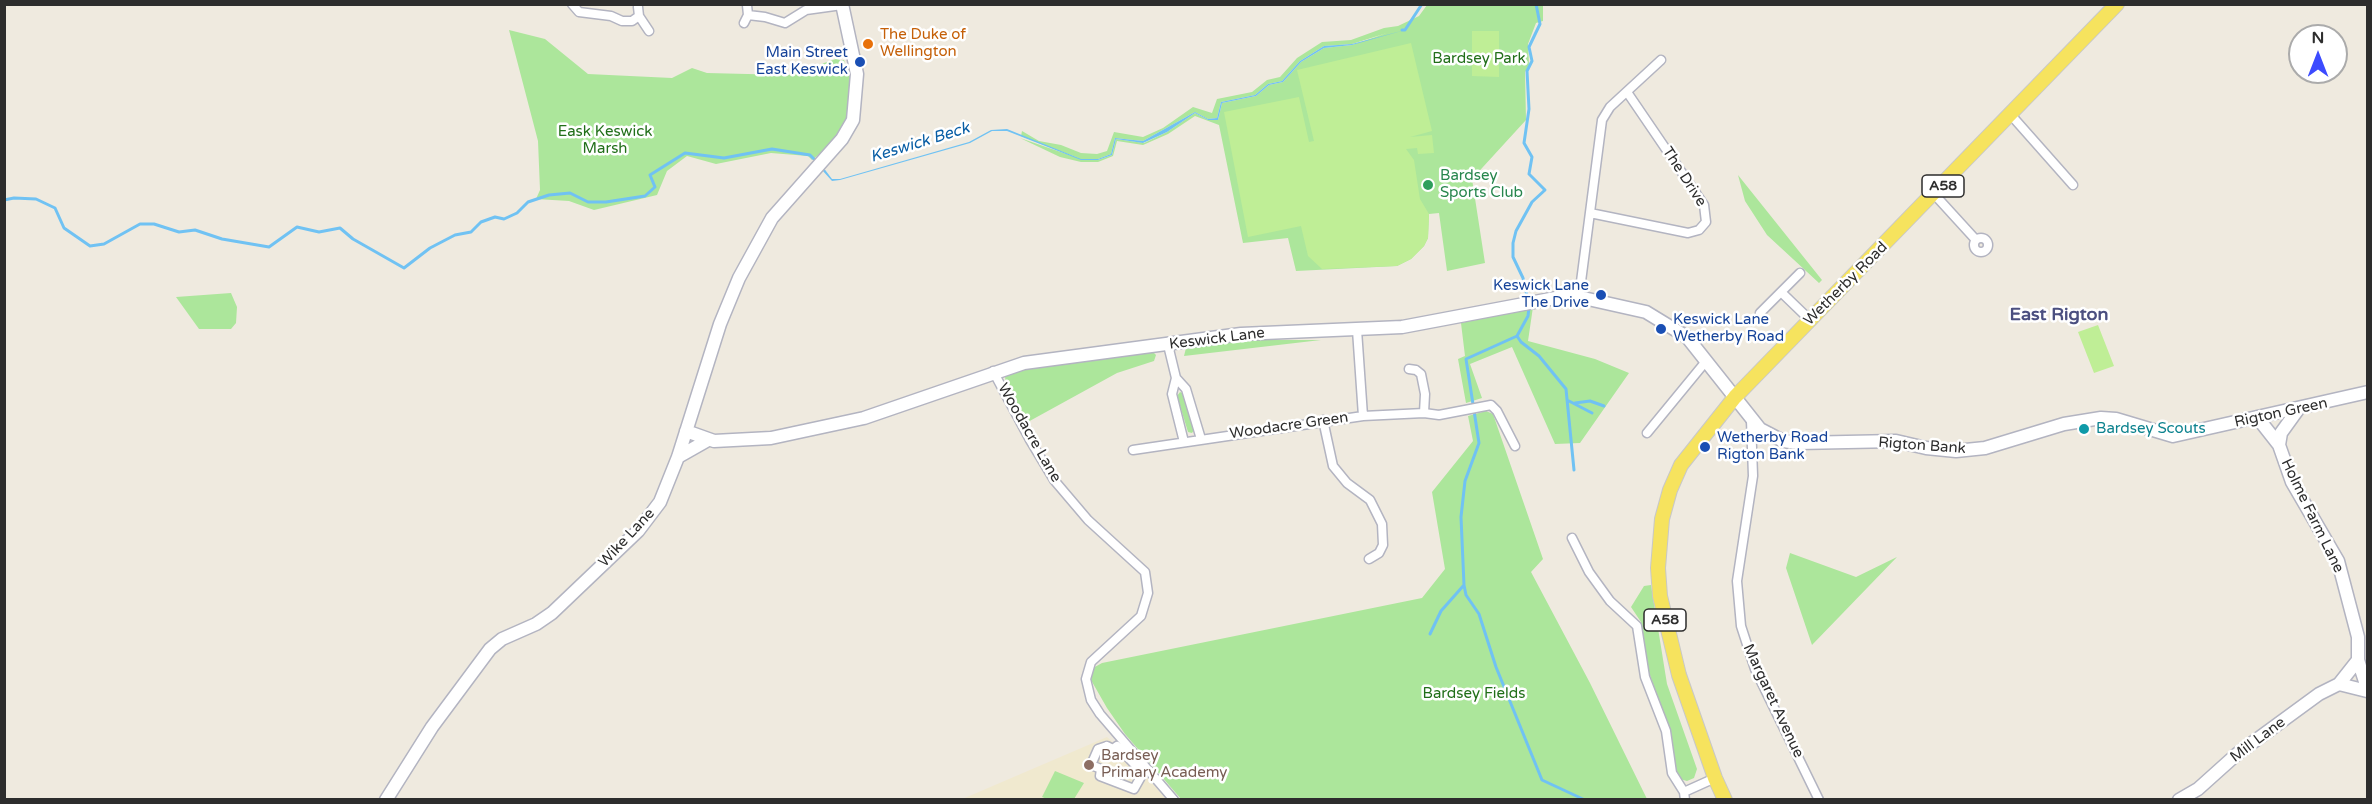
<!DOCTYPE html>
<html>
<head>
<meta charset="utf-8">
<style>
  body { margin:0 }
  #map { position:relative; width:2372px; height:804px; overflow:hidden; background:#efeadf; font-family:"Varela Round",sans-serif }
  canvas { display:block }
  .frame { position:absolute; inset:0; border:6px solid #2d2d2d; pointer-events:none }
  .north { position:absolute; left:2288px; top:24px; width:60px; height:60px; box-sizing:border-box; background:#fff; border:2px solid #ababab; border-radius:50%; rotate:0deg; font-size:16px; font-weight:700; line-height:24px; text-align:center; color:#2d2d2d }
  .north::after { content:''; display:block; margin:auto; width:21px; height:27px; background:#3c4bff; clip-path:polygon(50% 0,100% 100%,50% 72%,0 100%) }
</style>
</head>
<body>
<div id="map">
<canvas width="2372" height="804"></canvas>
<div class="frame"></div>
<div class="north">N</div>
</div>
<script>
const context = document.querySelector('canvas').getContext('2d');
context.lineJoin = 'round';
function fill(path, color) { context.fillStyle = color; context.fill(path, 'evenodd'); }
const poly = rows => new Path2D(rows.map(r => 'M' + r).join(''));
function strokePath(path, color, width, dash) { context.strokeStyle = color; context.lineWidth = width; context.lineCap = dash ? 'butt' : 'round'; context.setLineDash(dash || []); context.stroke(path); }
function write(font, color, halo, rows, align = 'center') {
  context.font = font + ' "Varela Round",sans-serif'; context.lineWidth = 5; context.setLineDash([]); context.textBaseline = 'middle'; context.strokeStyle = halo; context.fillStyle = color; for (const [text, x, y, turn = 0] of rows) {
    context.save(); context.translate(x, y); context.rotate((+turn || 0) * Math.PI / 180); context.textAlign = isNaN(turn) ? turn : align; if (halo) context.strokeText(text, 0, 0); context.fillText(text, 0, 0); context.restore();
  }
}
const education = poly([
  [1107,737,1128,756,1166,799,960,800]
]);
const green = poly([
  [1427,5,1543,5,1543,21,1536,23,1528,44,1529,65,1525,72,1526,120,1472,179,1485,263,1447,271,1439,213,1429,214,1428,238,1424,246,1411,259,1397,266,1296,271,1288,238,1243,243,1219,125,1195,116,1168,134,1143,145,1117,141,1113,156,1098,162,1081,162,1060,157,1020,138,1081,159,1021,136,1022,131,1039,141,1061,145,1081,153,1097,154,1107,151,1114,132,1143,137,1163,128,1193,107,1212,113,1217,99,1252,92,1267,80,1280,77,1297,58,1322,42,1351,40,1384,28,1398,26,1419,16],
  [1387,33,1352,45,1324,48,1301,62,1283,82,1269,85,1256,96,1222,103,1218,120,1208,120,1195,113,1167,132,1144,143,1116,139,1112,155,1098,160,1084,159,1098,159,1111,154,1115,138,1143,141,1195,112,1208,119,1217,118,1221,102,1255,95,1268,84,1282,81,1300,61,1324,46,1352,44],
  [509,30,545,39,588,74,672,78,692,68,707,73,788,75,839,58,840,61,844,60,853,87,853,98,846,125,832,144,812,160,808,156,771,153,716,164,687,156,667,171,657,195,594,210,569,201,536,199,540,190,538,141],
  [1738,175,1822,280,1819,283,1767,235,1745,201],
  [231,293,237,307,236,323,231,329,199,329,176,297],
  [1533,307,1528,341,1595,359,1629,373,1580,443,1555,444,1512,347,1470,364,1482,398,1466,403,1458,359,1465,356,1461,323],
  [1250,340,1321,340,1184,356,1186,348],
  [1152,351,1156,355,1154,361,1117,373,1026,423,1006,386,1005,376,1025,368],
  [1180,392,1184,394,1194,430,1192,433,1188,432,1177,396],
  [1486,411,1493,414,1543,559,1531,572,1590,683,1647,799,1181,799,1125,734,1107,708,1091,680,1093,668,1102,663,1422,598,1445,569,1432,492,1473,441,1468,416],
  [1790,553,1856,577,1897,557,1812,645,1786,568],
  [1651,585,1667,684,1697,769,1694,778,1687,781,1680,779,1675,767,1668,726,1646,664,1641,622,1631,607,1644,586],
  [1055,771,1084,783,1074,799,1047,799,1042,797]
]);
const pitch = poly([
  [1472,31,1499,31,1499,77,1472,76],
  [1411,43,1432,131,1410,137,1432,135,1434,153,1418,154,1417,148,1406,149,1414,160,1420,199,1429,214,1428,238,1424,246,1411,259,1397,266,1322,269,1308,256,1301,226,1248,237,1224,112,1299,97,1309,142,1314,141,1297,70],
  [2098,325,2114,366,2094,373,2078,332]
]);
const water = poly([
  [1405,30,1352,45,1324,48,1301,62,1283,82,1269,85,1256,96,1222,103,1218,120,1208,120,1195,113,1167,132,1143,143,1116,139,1112,155,1098,160,1081,160,1007,131,992,131,970,143,840,180,832,181,822,170,823,167,832,179,840,179,969,142,991,130,1007,129,1081,159,1098,159,1111,154,1115,138,1143,141,1195,112,1208,119,1217,118,1221,102,1255,95,1268,84,1282,81,1300,61,1324,46,1352,44]
]);
const stream = poly([
  [1402,30,1405,30,1422,4],
  [4,200,14,198,36,199,55,208,64,228,90,246,104,244,140,224,154,224,179,232,195,230,222,239,269,247,297,227,319,232,340,228,353,239,404,268,430,248,455,235,471,232,481,222,495,217,504,219,517,213,528,202,549,195,570,193,588,202,606,202,645,196,655,187,650,175,685,153,724,158,772,149,810,155,814,159],
  [1528,300,1523,278,1513,257,1513,243,1516,231,1532,202,1545,190,1529,174,1532,157,1524,143,1529,109,1527,71,1532,61,1529,47,1540,24,1536,4],
  [1529,307,1528,316,1517,336,1466,359,1479,443,1465,481,1461,517,1464,585,1466,595,1479,614,1496,667,1542,780,1585,800],
  [1517,336,1521,342,1539,356,1566,389,1574,470],
  [1569,401,1592,413],
  [1575,403,1590,401,1604,406],
  [1430,634,1441,611,1464,585]
]);
const street = poly([
  [572,4,579,12,611,16,622,21,632,21,639,16],
  [638,7,639,16,649,31],
  [748,15,765,17,785,23,806,10,842,5],
  [744,23,748,15,747,5],
  [2011,115,2073,185],
  [1934,194,1976,240],
  [1590,213,1688,233,1699,230,1706,222,1704,205,1627,92],
  '1974 245a7 7 0 1 1 14 0a7 7 0 1 1-14 0Z',
  [1781,292,1810,320],
  [1579,297,1602,120,1610,107,1661,60],
  [1760,313,1800,273],
  [1168,345,1176,378,1186,389,1201,439],
  [1409,369,1416,370,1421,374,1425,394,1424,413],
  [993,371,1030,440,1054,480,1088,520,1145,572,1148,593,1141,616,1091,662,1086,679,1091,700,1100,714,1174,800],
  [1176,378,1172,394,1184,442],
  [1363,416,1424,413,1439,415,1491,405,1497,411,1515,446],
  [1323,420,1333,466,1347,483,1370,500,1382,524,1383,545,1379,553,1369,559],
  [1751,420,1753,476,1737,581,1741,626,1755,669,1819,800],
  [1647,433,1707,360],
  [1133,450,1363,416,1357,330],
  [1572,538,1589,572,1610,601,1637,626,1645,677,1666,731,1672,773,1684,792,1685,800],
  [1107,746,1113,749,1117,746,1119,748,1143,773,1134,789,1100,776,1101,769,1091,765,1098,749,1107,746],
  [1684,792,1715,778]
]);
const secondary = poly([
  [2257,417,2279,445,2292,482,2338,561,2358,637,2358,660,2368,691],
  [686,431,714,441,771,438,864,418,1024,363,1241,334,1402,327,1561,297,1579,297,1646,312,1687,337,1760,429,1783,441,1798,443,1896,441,1926,448,1956,451,1985,448,2064,424,2101,418,2116,419,2173,436,2368,392],
  [2279,445,2281,433,2299,408],
  [678,457,708,440],
  [2339,684,2358,660],
  [386,800,432,727,490,649,502,639,536,624,552,613,638,531,660,502,678,457,720,324,739,278,772,218,842,139,853,120,857,74,842,4],
  [2179,800,2198,789,2237,754,2319,694,2339,684,2367,691]
]);
const primary = poly([
  [1725,800,1715,778,1679,675,1660,596,1658,568,1662,519,1670,490,1681,465,1735,397,2117,4]
]);
const markers = [
  [868,44,6,"#e8710a"],
  [860,62,6,"#1a4fb4"],
  [1428,185,6,"#2e9e5b"],
  [1601,295,6,"#1a4fb4"],
  [1661,329,6,"#1a4fb4"],
  [2084,429,6,"#0f9aa8"],
  [1705,447,6,"#1a4fb4"],
  [1089,765,6,"#8d6e63"]
];
const shields = [
  [1943,186,42],
  [1665,620,42]
];
const shieldNames = [
  ["A58",1943,186],
  ["A58",1665,620]
];
const foodNames = [
  ["The Duke of",880,35],
  ["Wellington",880,52]
];
const transitNames = [
  ["Main Street",848,53],
  ["East Keswick",848,70],
  ["Keswick Lane",1589,286],
  ["The Drive",1589,303],
  ["Keswick Lane",1673,320,"left"],
  ["Wetherby Road",1673,337,"left"],
  ["Wetherby Road",1717,438,"left"],
  ["Rigton Bank",1717,455,"left"]
];
const parkNames = [
  ["Bardsey Park",1479,59],
  ["Eask Keswick",605,132],
  ["Marsh",605,149],
  ["Bardsey Fields",1474,694]
];
const leisureNames = [
  ["Bardsey",1440,176],
  ["Sports Club",1440,193]
];
const streetNames = [
  ["The Drive",1684,177,57],
  ["Wetherby Road",1846,284,-45],
  ["Keswick Lane",1217,339,-7],
  ["Rigton Green",2281,413,-12],
  ["Woodacre Green",1289,426,-8],
  ["Woodacre Lane",1029,433,60],
  ["Rigton Bank",1922,446,4],
  ["Holme Farm Lane",2312,516,64],
  ["Wike Lane",627,538,-47],
  ["Margaret Avenue",1773,701,65],
  ["Mill Lane",2258,740,-37]
];
const cultureNames = [
  ["Bardsey Scouts",2096,429]
];
const educationNames = [
  ["Bardsey",1101,756],
  ["Primary Academy",1101,773]
];
const waterNames = [
  ["Keswick Beck",920,143,-17]
];
const quarterNames = [
  ["East Rigton",2059,315]
];
fill(education, '#f0e9cf');
fill(green, '#ace69b');
fill(pitch, '#bfee96');
fill(water, '#70c2f3');
strokePath(stream, '#70c2f3', 3);
strokePath(street, '#b3b4c1', 11);
strokePath(secondary, '#b3b4c1', 15);
strokePath(primary, '#c8c8c8', 16);
strokePath(street, '#fff', 8);
strokePath(secondary, '#fff', 12);
strokePath(primary, '#f6e35e', 14);
for (const [x, y, r, color] of markers) { const dot = new Path2D(); dot.arc(x, y, r, 0, 2 * Math.PI); context.fillStyle = color; context.fill(dot); strokePath(dot, '#fff', 2); }
for (const [x, y, w] of shields) { const box = new Path2D(); box.roundRect(x - w / 2, y - 11, w, 22, 4.5); context.fillStyle = '#fff'; context.fill(box); strokePath(box, '#2d2d2d', 1.5); }
write('bold 14px', '#2d2d2d', null, shieldNames);
write('15px', '#c56008', '#fff', foodNames, 'left');
write('15px', '#164399', '#fff', transitNames, 'right');
write('15px', '#216f19', '#fff', parkNames);
write('15px', '#27864d', '#fff', leisureNames, 'left');
write('15px', '#2d2d2d', '#fff', streetNames);
write('15px', '#0d838f', '#fff', cultureNames, 'left');
write('15px', '#785e54', '#fff', educationNames, 'left');
write('italic 16px', '#095ea5', '#fff', waterNames);
write('bold 18px', '#4b4f80', '#fff', quarterNames);
</script>
</body>
</html>
